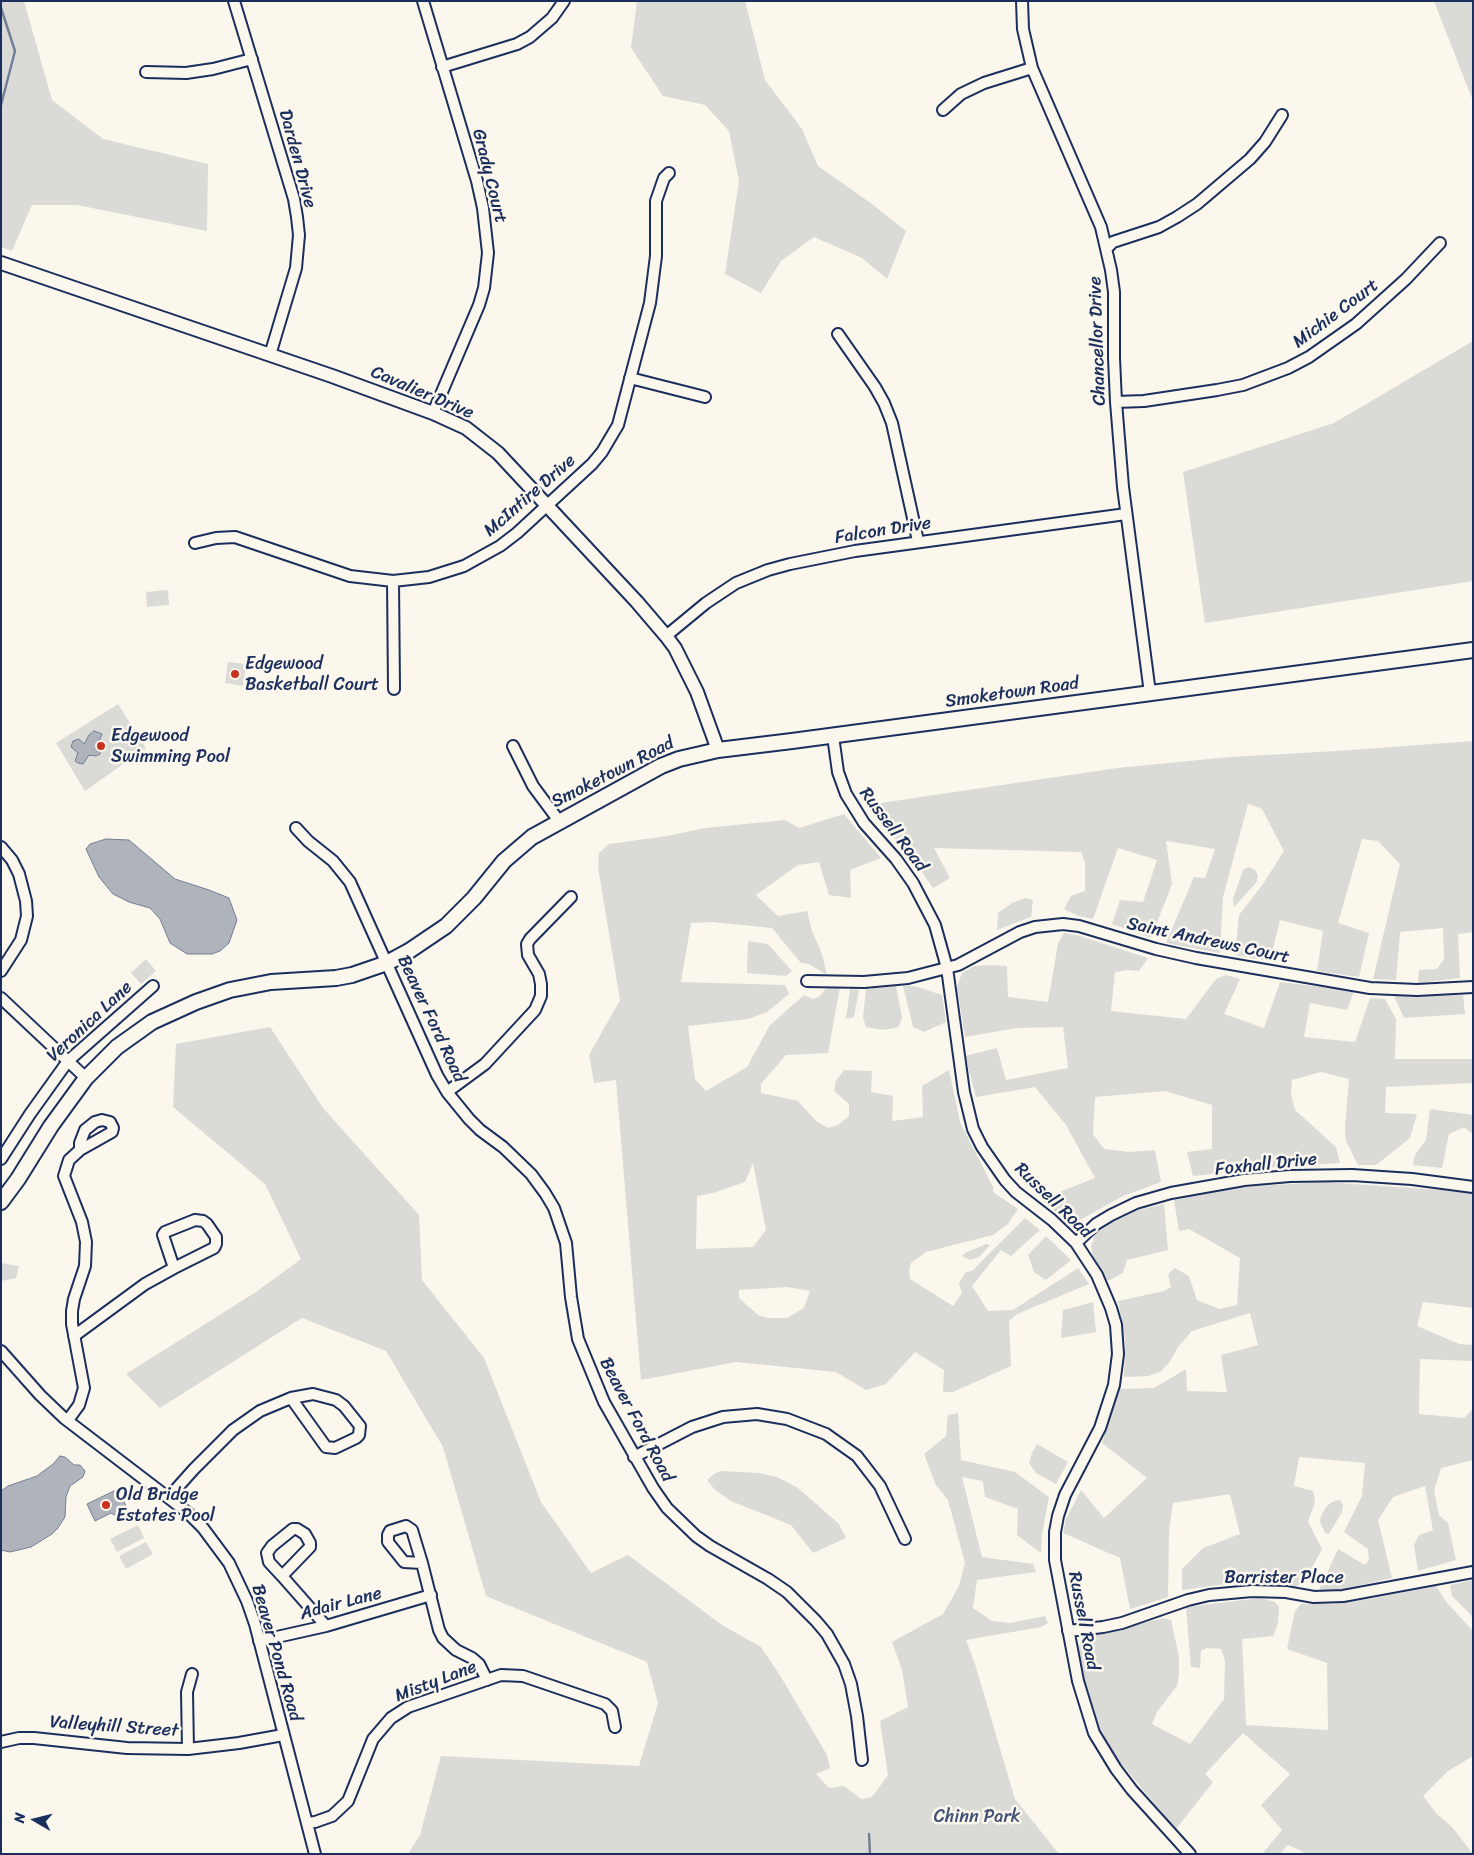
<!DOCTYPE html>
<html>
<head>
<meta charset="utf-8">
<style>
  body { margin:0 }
  #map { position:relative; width:1474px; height:1855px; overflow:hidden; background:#fbf7ec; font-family:Sriracha,sans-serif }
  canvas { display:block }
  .frame { position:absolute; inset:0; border:2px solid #1b2f5e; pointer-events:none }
  .north { position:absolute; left:10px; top:1795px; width:50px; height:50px; -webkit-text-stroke:4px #fbf7ec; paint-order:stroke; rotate:278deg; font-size:14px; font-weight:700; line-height:20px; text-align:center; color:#1b2f5e }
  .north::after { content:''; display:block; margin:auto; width:18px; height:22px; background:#1b2f5e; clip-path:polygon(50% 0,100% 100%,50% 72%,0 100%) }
</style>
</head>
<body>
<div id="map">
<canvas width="1474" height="1855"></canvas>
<div class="frame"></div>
<div class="north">N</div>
</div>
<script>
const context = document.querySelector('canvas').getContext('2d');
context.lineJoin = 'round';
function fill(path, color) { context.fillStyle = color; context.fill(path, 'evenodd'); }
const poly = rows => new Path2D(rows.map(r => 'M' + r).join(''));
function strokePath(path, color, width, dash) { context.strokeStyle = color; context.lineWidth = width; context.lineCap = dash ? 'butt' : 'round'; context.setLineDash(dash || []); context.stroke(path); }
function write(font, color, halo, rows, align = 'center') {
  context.font = font + ' Sriracha,sans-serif'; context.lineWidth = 5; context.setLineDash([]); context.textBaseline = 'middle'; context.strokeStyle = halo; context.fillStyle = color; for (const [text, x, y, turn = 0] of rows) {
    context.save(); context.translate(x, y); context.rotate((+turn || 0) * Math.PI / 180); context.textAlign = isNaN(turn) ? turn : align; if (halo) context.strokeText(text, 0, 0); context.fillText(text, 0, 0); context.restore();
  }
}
const green = poly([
  [1,1,24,1,52,100,103,139,208,164,207,231,77,205,32,205,12,251,1,247],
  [637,1,745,1,765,80,802,129,818,166,872,204,906,231,887,279,862,258,814,237,781,261,761,293,725,274,739,181,729,131,705,105,663,96,631,48],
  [1434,1,1473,1,1473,101],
  [1473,341,1473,581,1205,623,1183,472,1334,423],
  [168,590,169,605,147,607,146,592],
  [228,662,246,664,243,686,225,683],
  [118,704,146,748,85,791,56,743],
  [1473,741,1473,932,1458,934,1460,978,1418,983,1419,970,1437,969,1444,959,1443,928,1400,932,1396,980,1373,979,1400,864,1378,841,1362,839,1338,923,1369,933,1359,977,1317,971,1323,931,1280,920,1270,961,1235,955,1239,915,1263,884,1284,851,1262,809,1248,804,1223,897,1220,953,1166,943,1194,877,1205,878,1215,849,1166,841,1172,884,1151,938,1112,924,1120,900,1143,902,1157,860,1118,848,1093,919,1078,916,1064,909,1071,896,1085,891,1085,862,1081,852,934,848,950,878,933,888,917,865,867,805,1117,768,1230,757,1337,751],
  [844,814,881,858,850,870,851,898,829,895,819,862,798,865,756,895,778,916,807,911,812,931,822,954,827,975,809,964,801,963,772,928,712,922,691,923,681,982,785,985,789,994,767,1012,748,1019,688,1026,695,1079,706,1091,747,1067,770,1025,804,995,813,999,820,996,827,987,840,987,828,1053,786,1055,761,1084,761,1093,798,1101,816,1121,828,1128,838,1125,849,1116,849,1104,834,1091,836,1081,844,1070,872,1071,871,1092,893,1096,892,1121,923,1117,922,1086,949,1070,960,1122,993,1187,993,1192,1018,1209,1008,1224,993,1235,926,1252,911,1263,909,1270,910,1279,953,1306,962,1293,959,1283,966,1272,972,1271,1025,1218,1040,1230,1011,1256,1001,1250,972,1286,988,1311,1013,1310,1078,1268,1089,1284,1017,1314,1009,1321,1011,1366,953,1392,943,1392,944,1370,915,1352,886,1384,866,1390,836,1372,736,1362,641,1380,616,1080,594,1083,589,1055,620,1000,598,867,599,853,609,844,667,836,705,828,785,820,799,828],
  [753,1163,766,1230,753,1247,696,1249,697,1196,713,1193,745,1182],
  [787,1287,810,1291,804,1308,787,1318,768,1318,758,1315,739,1298,739,1290],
  [1248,867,1255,870,1258,876,1256,883,1234,907,1233,899,1243,870],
  [1026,898,1033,900,1031,917,997,930,998,913,1012,903],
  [1064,933,1077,935,1148,958,1139,971,1128,970,1115,972,1111,1011,1186,1019,1216,979,1226,975,1240,979,1224,1014,1264,1028,1280,982,1354,991,1347,1010,1310,1003,1304,1037,1355,1042,1370,998,1385,999,1396,1019,1395,1059,1473,1059,1473,1083,1386,1087,1385,1113,1417,1114,1410,1138,1376,1165,1358,1165,1346,1141,1345,1128,1349,1079,1321,1072,1292,1080,1291,1094,1295,1110,1336,1147,1340,1163,1277,1167,1193,1176,1187,1152,1212,1149,1212,1105,1165,1091,1095,1097,1093,1134,1104,1149,1129,1152,1155,1150,1161,1182,1123,1196,1082,1219,1073,1222,1064,1220,1042,1199,1095,1178,1066,1125,1035,1087,976,1097,965,1056,997,1048,1006,1080,1068,1068,1063,1027,1017,1028,965,1037,957,987,962,973,974,966,993,965,1007,966,1008,997,1048,1002,1058,944],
  [748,941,768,944,792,971,786,976,747,973],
  [146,959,156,971,141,984,131,973],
  [896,986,902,1017,899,1027,884,1030,866,1027,863,1018,866,989],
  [903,986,915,986,942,995,946,1022,924,1032,913,1027],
  [850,989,859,990,854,1017,846,1019],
  [1463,995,1465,1014,1404,1018,1394,996],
  [270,1027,323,1108,419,1215,422,1280,484,1358,541,1502,591,1573,628,1555,722,1625,761,1647,781,1677,827,1755,830,1768,816,1774,829,1788,844,1786,861,1799,872,1797,888,1775,880,1721,908,1707,902,1670,892,1642,943,1614,959,1586,965,1563,948,1500,936,1485,924,1454,946,1436,948,1415,958,1413,961,1460,1015,1472,1049,1497,1042,1534,1041,1553,1017,1535,1018,1509,985,1497,983,1481,962,1477,982,1557,1033,1564,1036,1572,977,1580,973,1608,992,1621,1010,1623,1045,1616,1048,1623,1041,1627,966,1640,975,1664,1015,1799,1059,1854,408,1854,420,1835,441,1756,639,1766,658,1703,647,1662,486,1596,443,1447,386,1351,302,1318,160,1408,126,1374,256,1292,301,1259,265,1184,173,1107,176,1044],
  [1430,1109,1473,1115,1473,1134,1464,1127,1449,1134,1442,1168,1413,1165,1415,1155,1426,1140],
  [1323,1182,1473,1192,1473,1308,1423,1302,1417,1326,1459,1344,1473,1345,1473,1361,1420,1359,1419,1414,1464,1418,1473,1409,1473,1460,1441,1468,1434,1491,1439,1515,1448,1523,1456,1560,1418,1571,1414,1545,1419,1535,1433,1530,1425,1486,1393,1497,1378,1520,1392,1578,1338,1590,1319,1590,1338,1549,1365,1565,1369,1560,1368,1549,1344,1532,1362,1496,1365,1463,1299,1457,1294,1486,1313,1491,1315,1502,1308,1522,1322,1549,1304,1583,1296,1586,1261,1582,1234,1583,1182,1590,1182,1569,1203,1548,1240,1534,1230,1494,1173,1503,1169,1531,1168,1597,1130,1609,1120,1558,1063,1533,1066,1519,1081,1490,1104,1518,1147,1478,1102,1443,1119,1389,1154,1388,1186,1369,1187,1391,1227,1392,1221,1355,1258,1345,1250,1313,1192,1331,1178,1347,1169,1363,1161,1371,1149,1376,1124,1377,1125,1339,1118,1301,1164,1291,1171,1287,1168,1274,1175,1268,1189,1276,1197,1300,1219,1309,1237,1305,1240,1258,1189,1229,1179,1231,1174,1200,1241,1187],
  [1164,1204,1168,1250,1127,1260,1123,1273,1108,1281,1093,1256,1091,1247,1095,1233,1104,1226,1135,1211],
  [1046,1236,1071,1260,1046,1280,1034,1272,1028,1255],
  [986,1244,990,1245,979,1257,970,1260,962,1256,965,1253],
  [1,1263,19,1266,16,1278,1,1281],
  [1093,1302,1096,1332,1061,1338,1063,1310],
  [1037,1444,1068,1462,1056,1484,1036,1473,1029,1463,1032,1453],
  [720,1471,759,1473,777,1477,798,1488,839,1524,846,1538,813,1553,791,1525,731,1501,715,1490,707,1480,714,1474],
  [1340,1500,1343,1505,1342,1512,1329,1534,1325,1533,1320,1522,1321,1516,1326,1507,1332,1502],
  [138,1525,144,1538,117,1552,110,1539],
  [146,1542,153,1554,126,1569,119,1556],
  [1473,1580,1473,1617,1452,1596,1450,1585],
  [1436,1586,1447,1603,1473,1631,1473,1756,1448,1771,1423,1796,1437,1814,1453,1828,1473,1854,1307,1854,1288,1845,1280,1854,1262,1854,1282,1830,1261,1805,1290,1774,1243,1733,1205,1774,1213,1782,1176,1829,1118,1760,1094,1719,1079,1663,1078,1649,1081,1641,1086,1636,1109,1632,1163,1618,1171,1620,1179,1657,1179,1675,1177,1686,1157,1712,1152,1724,1190,1744,1224,1699,1225,1661,1221,1649,1207,1648,1201,1651,1200,1668,1191,1667,1186,1607,1261,1598,1275,1602,1279,1607,1278,1624,1273,1636,1242,1639,1246,1725,1328,1730,1327,1663,1287,1649,1295,1611,1301,1604,1327,1604,1358,1601]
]);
const water = poly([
  [94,731,102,734,98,744,100,748,100,754,96,756,89,755,83,764,78,763,75,761,78,753,71,747,73,741,79,739,84,744,89,735,94,731],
  [106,839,129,840,175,879,209,890,229,898,237,920,229,943,220,951,212,954,187,954,170,943,160,919,150,908,129,902,113,894,99,877,86,849,90,844,106,839],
  [60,1456,65,1457,74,1465,80,1465,85,1471,83,1477,70,1486,66,1497,65,1517,58,1528,52,1534,31,1547,10,1552,1,1550,1,1491,8,1486,37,1476,53,1464,60,1456],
  [118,1489,126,1506,124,1515,118,1517,111,1513,95,1521,87,1504,118,1489]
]);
const stream = poly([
  [1,8,15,51,1,105],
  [869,1834,870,1854]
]);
const minor = poly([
  [234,1,294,199,297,217,299,235,296,268,270,355],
  [423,1,477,181,483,208,488,253,484,288,479,305,433,413],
  [1022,1,1023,29,1032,68,1101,227,1111,270,1114,292,1114,358,1116,402,1123,487,1150,693],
  [442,67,517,44,530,37,552,18,564,1],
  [146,72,186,73,213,69,252,59],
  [943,110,961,94,984,83,1032,68],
  [1107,248,1113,242,1159,227,1177,217,1197,204,1250,159,1265,142,1282,115],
  [838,334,875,387,884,403,892,423,918,541],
  [630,378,705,397],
  [1116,402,1144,401,1217,390,1243,385,1288,368,1309,357,1356,324,1406,279,1440,243],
  [195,543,216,538,235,537,350,576,393,581,429,577,464,566,500,546,517,533,592,464,602,452,618,425,650,303,656,256,656,201,664,178,669,173],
  [393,581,394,689],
  [666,636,706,603,736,583,768,570,790,564,855,551,1126,514],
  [833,736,838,772,846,794,864,823,896,859,913,883,935,925,947,968,964,1092,973,1129,982,1147,1005,1180,1016,1192,1052,1220,1076,1243,1097,1275,1111,1308,1116,1325,1118,1354,1114,1385,1100,1428,1065,1495,1058,1516,1055,1532,1055,1560,1078,1681,1094,1733,1116,1769,1132,1790,1190,1854],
  [513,746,533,786,559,821],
  [296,828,308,841,333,861,350,882,437,1075,447,1092,469,1119,480,1130,503,1147,531,1174,545,1193,554,1208,566,1243,571,1297,578,1339,604,1402,653,1488,667,1508,696,1536,710,1546,768,1579,787,1592,816,1621,827,1634,844,1664,851,1684,857,1716,862,1760],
  [1,847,12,860,19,874,26,901,27,916,21,940,1,971],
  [807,981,864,982,908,978,958,965,1020,932,1035,927,1063,924,1079,926,1156,949,1196,958,1370,988,1417,990,1473,987],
  [1,998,86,1078],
  [447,1092,485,1064,535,1010,541,996,541,984,539,974,528,955,527,944,530,939,571,897],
  [102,1120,110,1122,113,1128,112,1132,80,1150,80,1143,85,1130,95,1122,102,1120],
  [1,1159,30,1114,68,1061,153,986],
  [195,1220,203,1221,207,1224,216,1237,216,1244,214,1248,174,1268,163,1235,165,1232,195,1220],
  [1076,1243,1096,1224,1111,1215,1136,1203,1171,1193,1244,1180,1290,1176,1352,1175,1412,1179,1473,1187],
  [74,1336,145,1284,174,1268],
  [1,1351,40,1395,64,1418,187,1512,203,1528,229,1563,247,1601,255,1624,315,1854],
  [313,1394,336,1400,344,1406,360,1426,359,1435,356,1438,335,1448,326,1447,291,1398,313,1394],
  [68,1420,79,1405,84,1388,72,1324,72,1311,74,1299,85,1266,86,1242,82,1222,64,1176,69,1160,80,1150],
  [634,1457,692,1427,723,1417,757,1414,787,1419,826,1434,857,1456,880,1486,905,1539],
  [169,1497,194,1469,233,1430,260,1411,291,1398],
  [406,1526,412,1530,422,1563,404,1562,388,1542,388,1535,390,1531,406,1526],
  [293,1529,297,1529,305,1534,310,1543,310,1547,282,1576,269,1562,267,1553,272,1546,293,1529],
  [422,1563,439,1630,443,1638,456,1650,472,1658,479,1664,487,1680],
  [282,1576,326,1626],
  [1068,1631,1103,1627,1122,1623,1188,1600,1209,1595,1252,1591,1286,1592,1314,1597,1343,1596,1473,1572],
  [259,1641,326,1626,431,1595],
  [1,1742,19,1738,34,1738,127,1748,188,1749,239,1743,283,1735],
  [188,1749,187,1692,192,1674],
  [307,1823,315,1822,332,1816,348,1801,373,1739,391,1718,408,1707,501,1675,523,1676,605,1704,612,1711,615,1727]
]);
const tertiary = poly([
  [1,263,332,376,433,413,466,428,498,453,637,602,666,636,675,648,697,692,718,750]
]);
const secondary = poly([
  [1,1202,18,1179,51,1126,86,1078,117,1047,152,1022,196,1002,230,990,271,982,336,978,352,975,387,963,409,951,446,926,474,898,504,861,532,837,661,766,679,759,718,750,792,741,1473,650]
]);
const markers = [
  [235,674,5,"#c8321e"],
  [101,746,5,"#c8321e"],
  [106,1505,5,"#c8321e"]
];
const streetNames = [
  ["Darden Drive",297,159,75],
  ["Grady Court",489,176,76],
  ["Michie Court",1336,314,-37],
  ["Chancellor Drive",1098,341,-92],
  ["Cavalier Drive",422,393,23],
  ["McIntire Drive",530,496,-41],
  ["Falcon Drive",883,531,-9],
  ["Smoketown Road",1012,693,-8],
  ["Smoketown Road",613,773,-27],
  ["Russell Road",893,830,53],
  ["Saint Andrews Court",1208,941,12],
  ["Beaver Ford Road",431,1019,65],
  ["Veronica Lane",90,1022,-43],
  ["Foxhall Drive",1266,1165,-6],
  ["Russell Road",1053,1201,44],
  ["Beaver Ford Road",636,1420,62],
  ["Barrister Place",1284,1578],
  ["Adair Lane",341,1604,-15],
  ["Russell Road",1083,1621,79],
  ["Beaver Pond Road",276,1653,74],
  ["Misty Lane",436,1682,-21],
  ["Valleyhill Street",114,1727,4]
];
const poiNames = [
  ["Edgewood",245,664],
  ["Basketball Court",245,685],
  ["Edgewood",111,736],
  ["Swimming Pool",111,757],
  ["Old Bridge",116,1495],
  ["Estates Pool",116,1516]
];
const parkNames = [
  ["Chinn Park",977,1817]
];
fill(green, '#dadad7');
fill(water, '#afb3bb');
strokePath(water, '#747e96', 1);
strokePath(stream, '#747e96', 2.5);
strokePath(minor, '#1b2f5e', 14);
strokePath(tertiary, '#1b2f5e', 16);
strokePath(secondary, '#1b2f5e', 18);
strokePath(minor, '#fbf7ec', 10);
strokePath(tertiary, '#fbf7ec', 12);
strokePath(secondary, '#fbf7ec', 14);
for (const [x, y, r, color] of markers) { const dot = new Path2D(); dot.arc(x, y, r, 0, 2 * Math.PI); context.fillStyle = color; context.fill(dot); strokePath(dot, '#fbf7ec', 2); }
write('18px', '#1b2f5e', '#fbf7ec', streetNames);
write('18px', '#1b2f5e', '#fbf7ec', poiNames, 'left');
write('18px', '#415176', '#fbf7ec', parkNames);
</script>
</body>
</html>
